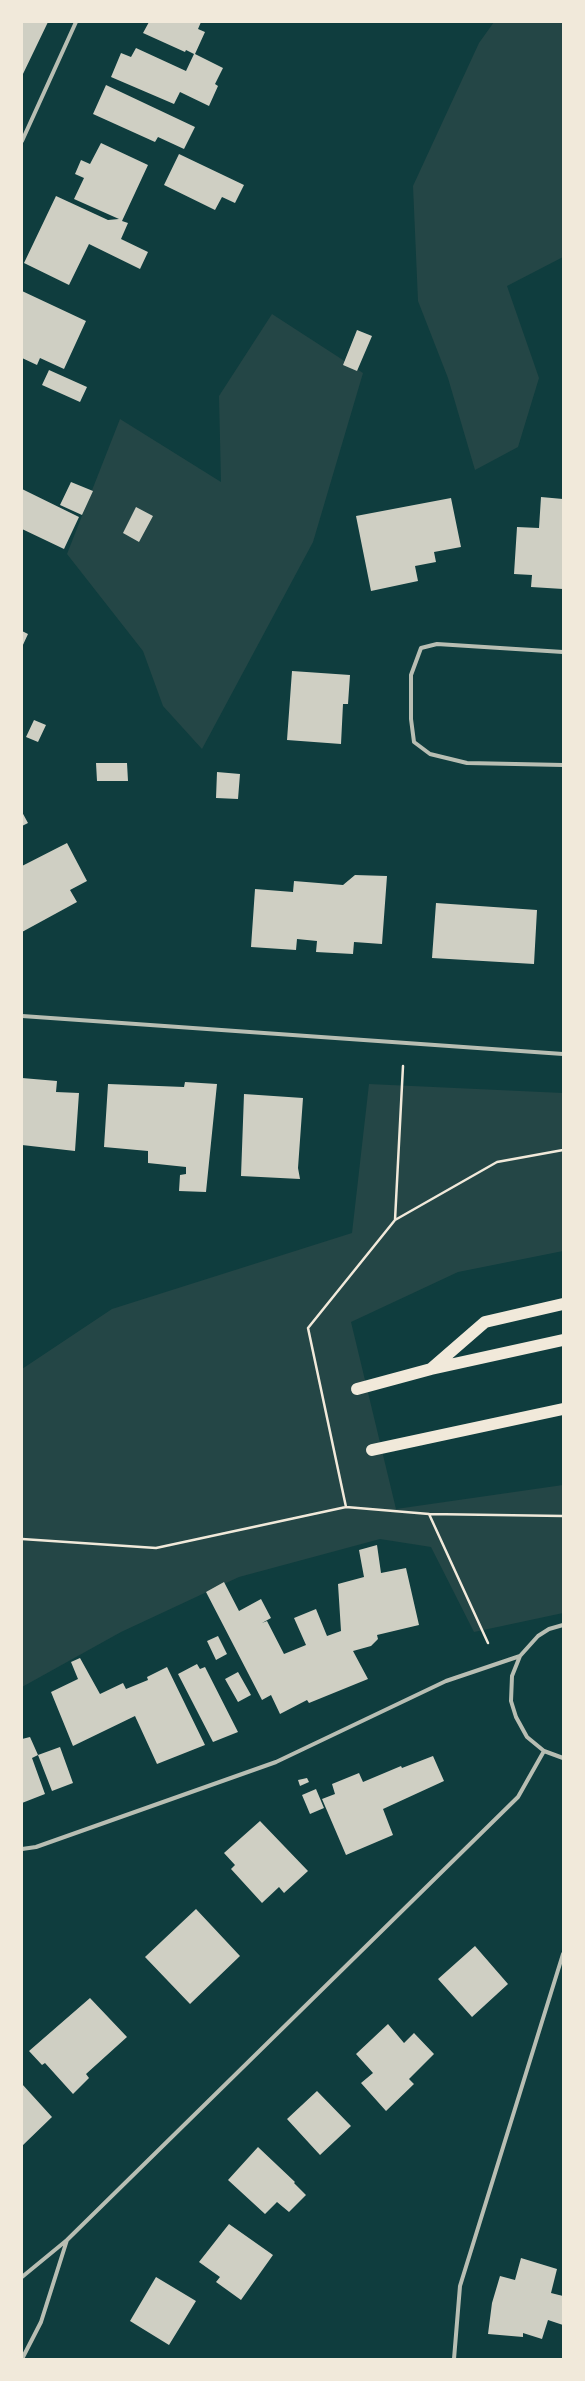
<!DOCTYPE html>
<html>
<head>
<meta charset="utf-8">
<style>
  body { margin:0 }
  #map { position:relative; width:585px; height:2381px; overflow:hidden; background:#0f3d3e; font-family:"DejaVu Sans",sans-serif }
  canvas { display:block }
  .frame { position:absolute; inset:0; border:23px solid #f1e9da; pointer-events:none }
</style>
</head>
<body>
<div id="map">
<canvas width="585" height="2381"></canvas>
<div class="frame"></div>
</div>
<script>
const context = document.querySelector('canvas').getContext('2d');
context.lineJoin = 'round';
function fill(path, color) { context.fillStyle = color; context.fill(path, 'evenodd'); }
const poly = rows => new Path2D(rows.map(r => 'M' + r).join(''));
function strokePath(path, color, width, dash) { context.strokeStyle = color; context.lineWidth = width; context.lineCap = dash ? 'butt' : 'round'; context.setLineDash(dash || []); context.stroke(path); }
const green = poly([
  [494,22,563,22,563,257,507,286,539,378,518,447,475,470,448,378,418,301,413,186,479,43],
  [272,314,363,373,313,542,202,749,163,706,143,651,67,554,120,419,221,482,219,396],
  [369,1084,563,1093,563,1251,458,1272,351,1322,396,1509,563,1485,563,1613,474,1632,431,1547,380,1539,239,1577,121,1632,22,1687,22,1369,112,1309,352,1233]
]);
const building = poly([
  [22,22,48,22,22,76],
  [149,22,201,22,198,29,205,32,195,54,223,68,215,84,218,86,209,106,180,92,174,104,111,77,121,53,131,57,136,48,186,71,194,54,186,50,185,52,143,33],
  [106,85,195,127,184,149,158,137,155,142,93,114],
  [101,143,148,165,122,221,128,223,121,239,148,252,140,269,89,244,69,285,24,263,56,196,108,220,119,219,74,199,84,178,75,174,81,160,90,164],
  [179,154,244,185,235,203,222,197,215,210,164,185],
  [22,291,86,321,64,369,40,358,37,365,22,358],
  [357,330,372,336,357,371,343,365],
  [49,370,87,387,80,402,42,385],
  [71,482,93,491,82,515,60,505],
  [22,489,79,517,64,549,22,529],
  [541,497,563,499,563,589,531,587,532,575,514,574,517,527,539,528],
  [451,498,461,547,434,552,436,562,415,566,418,581,371,591,356,516],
  [136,507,153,516,139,542,123,533],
  [22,631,28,634,22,647],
  [292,671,350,675,348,704,343,704,341,744,287,740],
  [34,720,46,725,38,742,26,737],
  [96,763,127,763,128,781,97,781],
  [217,772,240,774,238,799,216,798],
  [22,812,28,823,22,826],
  [67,843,87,881,70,890,77,902,22,932,22,866],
  [355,875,387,876,382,944,354,942,353,954,316,952,317,941,297,939,296,950,251,947,255,889,293,892,294,881,343,885],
  [436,903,537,910,534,964,432,958],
  [22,1078,57,1081,56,1092,79,1093,75,1151,22,1145],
  [185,1082,217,1084,206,1192,179,1191,180,1175,186,1174,186,1167,148,1163,148,1151,104,1147,108,1084,184,1087],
  [244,1094,303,1098,298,1168,300,1179,241,1176],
  [377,1545,381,1573,406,1568,419,1625,377,1635,378,1639,371,1646,353,1651,368,1679,309,1703,307,1700,280,1714,271,1695,262,1700,206,1592,224,1582,239,1611,261,1599,271,1618,262,1623,267,1621,284,1654,306,1645,294,1618,316,1609,327,1636,341,1631,338,1584,364,1577,359,1550],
  [218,1636,227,1654,216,1660,207,1641],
  [80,1658,100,1694,123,1683,126,1689,148,1680,147,1677,167,1667,205,1745,157,1764,135,1716,73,1746,51,1692,78,1679,71,1662],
  [197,1664,200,1669,205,1667,238,1732,213,1742,178,1674],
  [238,1672,251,1695,238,1702,225,1679],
  [30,1737,38,1755,32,1758,45,1794,22,1803,22,1739],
  [60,1747,73,1783,52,1791,38,1755],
  [433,1756,444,1781,383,1809,393,1835,346,1855,322,1799,335,1794,332,1784,359,1773,363,1782,401,1766,402,1768],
  [307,1778,309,1782,300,1786,298,1780],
  [316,1789,324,1808,310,1814,302,1795],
  [260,1821,308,1871,284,1893,279,1887,262,1903,231,1869,235,1865,224,1853],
  [196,1909,240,1956,190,2004,145,1957],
  [475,1946,508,1984,472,2017,438,1979],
  [90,1998,127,2037,86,2074,89,2078,73,2094,45,2063,42,2065,29,2051],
  [388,2024,404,2043,414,2033,434,2054,409,2079,414,2084,386,2111,361,2083,373,2073,356,2054],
  [22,2084,52,2117,22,2146],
  [317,2091,351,2126,320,2155,287,2119],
  [258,2147,295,2182,294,2183,306,2195,289,2212,277,2202,265,2214,228,2180],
  [229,2224,273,2255,241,2300,216,2282,220,2277,199,2262],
  [521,2258,557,2269,551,2293,563,2296,563,2325,548,2320,542,2339,523,2333,523,2337,488,2334,492,2303,500,2276,515,2280],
  [156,2277,196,2301,169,2345,130,2321]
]);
const path = poly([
  [395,1220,497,1162,563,1150],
  [346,1507,308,1328,395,1220,403,1066],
  [429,1514,488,1643],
  [22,1539,156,1548,346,1507,429,1514,563,1516]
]);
const minor = poly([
  [22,141,76,22],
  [563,652,437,644,421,648,411,675,411,719,414,742,430,754,467,763,563,765],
  [22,1016,563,1054],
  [563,1625,549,1629,538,1636,520,1656,512,1676,511,1701,516,1717,527,1737,544,1751,563,1758],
  [22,1849,36,1847,276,1762,446,1681,520,1656],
  [22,2277,67,2240,518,1797,544,1751],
  [22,2359,41,2322,67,2240],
  [454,2359,460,2286,563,1954]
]);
const motorway = poly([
  [432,1368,485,1322,563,1304],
  [357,1389,431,1369,563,1340],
  [372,1450,563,1409]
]);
fill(green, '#244646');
fill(building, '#cfcfc3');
strokePath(path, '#f1e9da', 2.5);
strokePath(minor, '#b8beb3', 4);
strokePath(motorway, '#f1e9da', 12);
</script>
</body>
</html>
